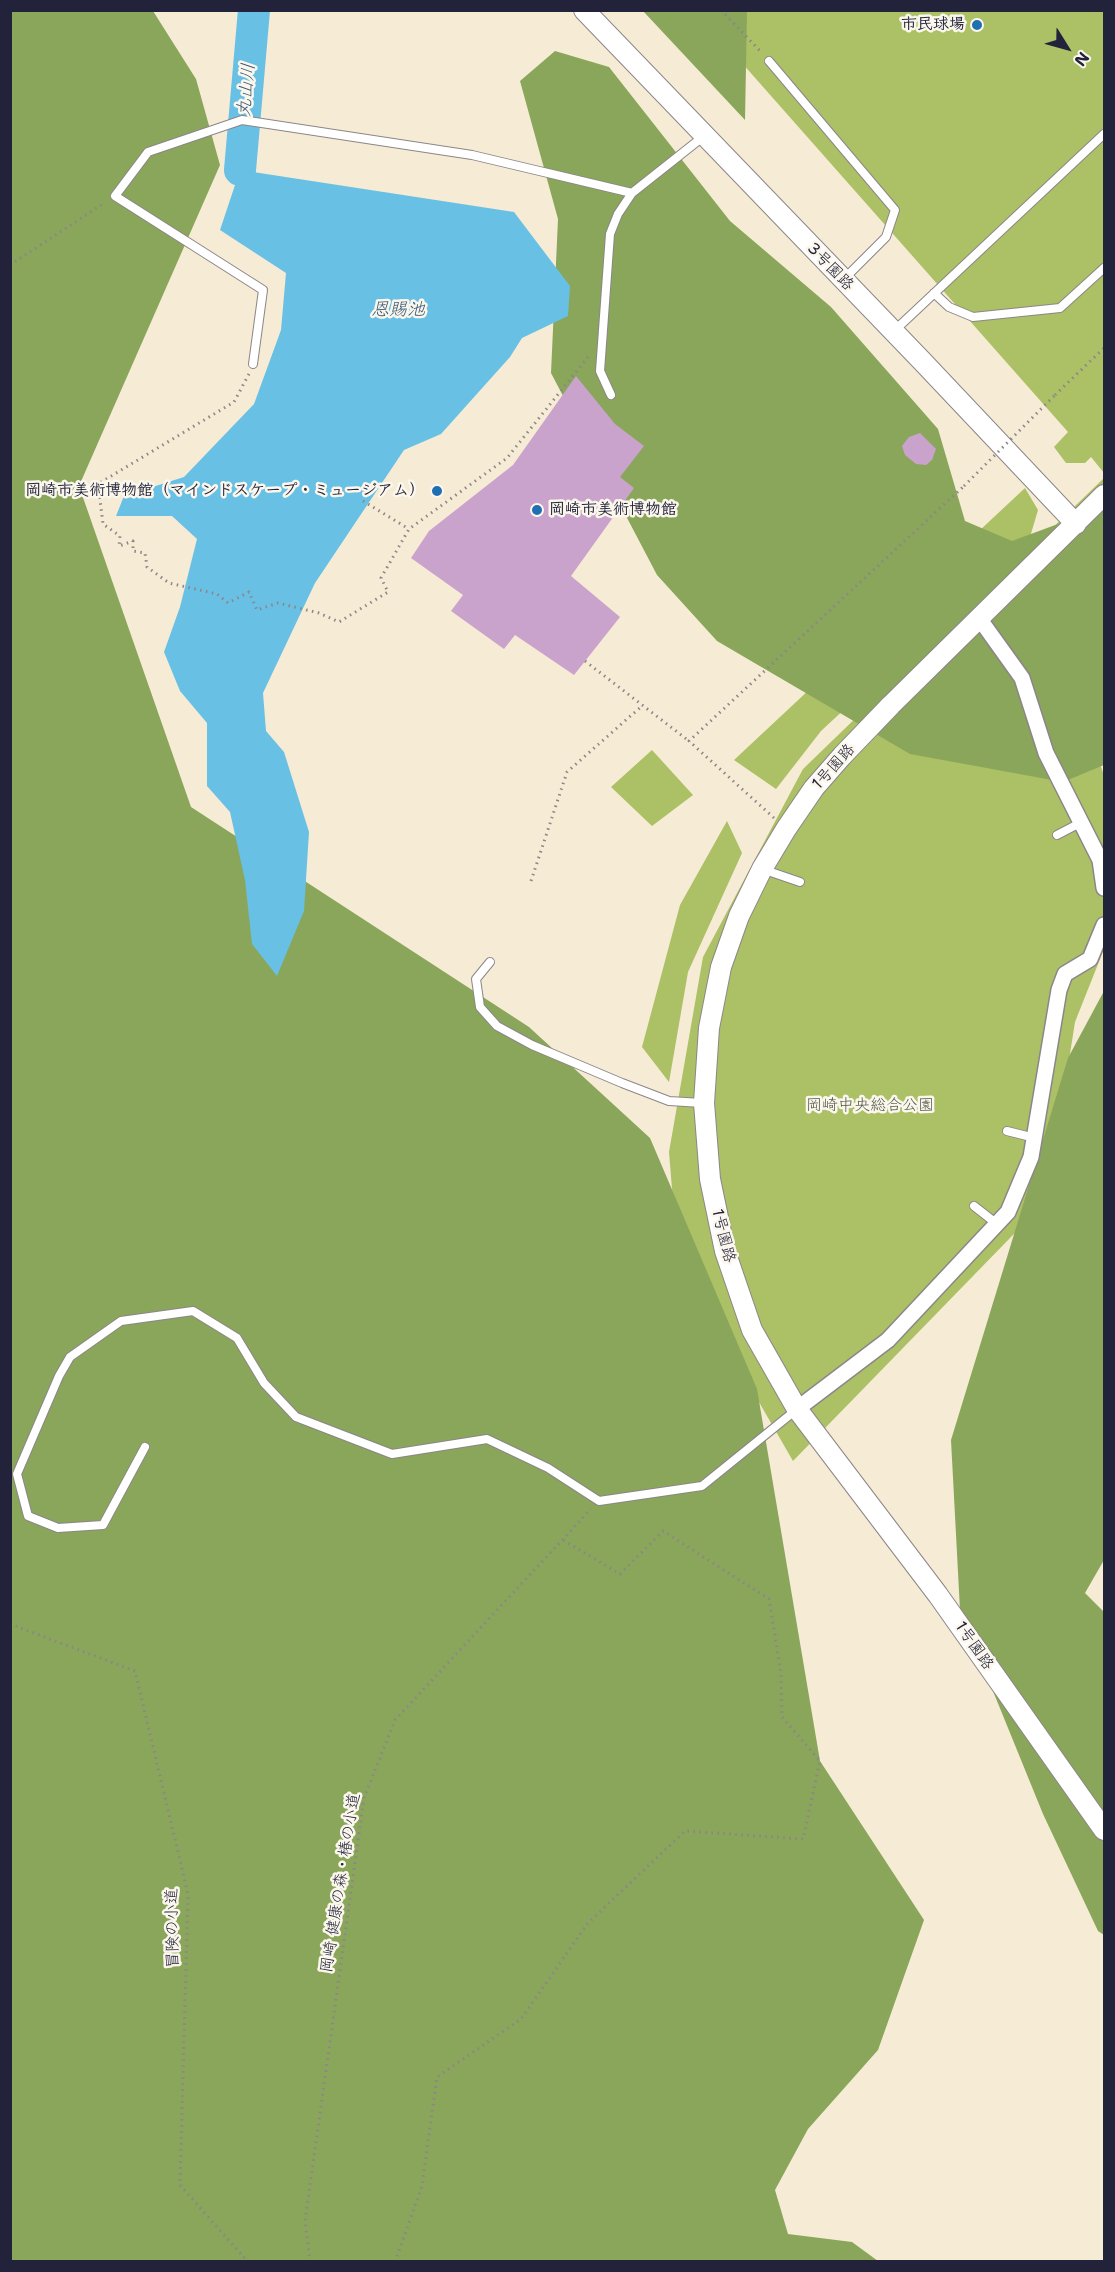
<!DOCTYPE html>
<html>
<head>
<meta charset="utf-8">
<style>
  body { margin:0 }
  #map { position:relative; width:1115px; height:2272px; overflow:hidden; background:#f6ebd5; font-family:"Shantell Sans",sans-serif }
  canvas { display:block }
  .frame { position:absolute; inset:0; border:12px solid #22223b; pointer-events:none }
  .north { position:absolute; left:1037px; top:18px; width:60px; height:60px; -webkit-text-stroke:4px #fbf7ec; paint-order:stroke; rotate:127deg; font-size:16px; font-weight:700; line-height:24px; text-align:center; color:#22223b }
  .north::after { content:''; display:block; margin:auto; width:21px; height:27px; background:#22223b; clip-path:polygon(50% 0,100% 100%,50% 72%,0 100%) }
</style>
</head>
<body>
<div id="map">
<canvas width="1115" height="2272"></canvas>
<div class="frame"></div>
<div class="north">N</div>
</div>
<script>
const context = document.querySelector('canvas').getContext('2d');
context.lineJoin = 'round';
function fill(path, color) { context.fillStyle = color; context.fill(path, 'evenodd'); }
const poly = rows => new Path2D(rows.map(r => 'M' + r).join(''));
function strokePath(path, color, width, dash) { context.strokeStyle = color; context.lineWidth = width; context.lineCap = dash ? 'butt' : 'round'; context.setLineDash(dash || []); context.stroke(path); }
function write(font, color, halo, rows, align = 'center') {
  context.font = font + ' "Shantell Sans","Klee One",sans-serif'; context.lineWidth = 5; context.setLineDash([]); context.textBaseline = 'middle'; context.strokeStyle = halo; context.fillStyle = color; for (const [text, x, y, turn = 0] of rows) {
    context.save(); context.translate(x, y); context.rotate((+turn || 0) * Math.PI / 180); context.textAlign = isNaN(turn) ? turn : align; if (halo) context.strokeText(text, 0, 0); context.fillText(text, 0, 0); context.restore();
  }
}
const green = poly([
  [696,11,1104,11,1104,473,1091,457,1085,463,1066,463,1054,447,1068,432],
  [1104,478,1104,650,1063,662,1104,775,1104,949,1075,1022,1047,1200,793,1461,678,1262,669,1152,703,957,803,769],
  [1025,488,1038,510,1030,537,821,731,776,789,734,760],
  [652,750,693,795,652,826,611,787],
  [727,821,742,853,688,972,669,1082,642,1047,680,905]
]);
const forest = poly([
  [11,11,153,11,196,79,220,165,79,486,191,807,529,1027,650,1138,757,1389,820,1761,924,1920,878,2050,808,2129,775,2190,788,2234,852,2242,878,2261,11,2262],
  [643,11,747,11,745,120],
  [555,51,609,67,730,221,831,307,938,429,965,521,1012,541,1093,511,1104,512,1104,765,1063,782,910,754,717,641,657,575,551,373,558,219,520,81],
  [1104,991,1104,1560,1085,1593,1104,1612,1104,1935,1098,1931,1043,1814,960,1610,951,1440,1068,1058]
]);
const water = poly([
  [240,170,514,212,570,286,568,316,522,338,510,357,441,434,404,450,315,583,263,693,266,731,284,752,309,832,304,911,277,976,252,944,245,880,230,812,207,786,207,723,180,691,164,652,180,607,197,539,172,516,116,516,124,496,184,477,254,404,281,330,286,273,220,230]
]);
const river = poly([
  [240,170,254,10]
]);
const building = poly([
  [576,376,615,424,644,446,620,477,634,488,571,576,620,617,574,675,515,635,504,649,451,611,463,595,411,558,429,531,513,465],
  [920,433,936,449,932,460,926,465,916,464,905,455,902,446,909,437]
]);
const path = poly([
  [721,10,761,52],
  [10,265,104,203],
  [249,374,234,402,98,484,103,524,120,536,119,546,133,541,133,551,145,553,147,567,169,583,217,594,228,603,249,592,257,610,278,603,319,613,339,622,388,592,381,578,409,529,507,458,588,357],
  [1055,395,1104,348],
  [363,501,409,529],
  [585,661,689,741],
  [774,818,689,741,964,486],
  [531,881,567,772,643,705],
  [10,1624,135,1671,188,1894,180,2185,248,2262],
  [310,2262,305,2221,364,1798,395,1720,591,1509],
  [395,2262,422,2186,437,2077,521,2019,588,1923,685,1831,803,1839,820,1761,782,1717,781,1673,769,1599,663,1531,620,1574,563,1540]
]);
const service = poly([
  [769,61,895,210,886,237,844,279],
  [934,293,949,307,973,317,1060,308,1104,268],
  [894,331,1104,134],
  [253,364,263,290,115,196,148,152,242,120,472,155,632,193],
  [611,395,600,371,610,234,618,214,632,193,704,136],
  [1057,835,1082,822],
  [762,869,800,882],
  [490,962,476,979,480,1007,497,1026,532,1045,622,1083,669,1101,702,1103],
  [1007,1131,1035,1138],
  [974,1206,997,1224],
  [145,1447,103,1525,58,1528,28,1516,17,1474,59,1376,70,1357,121,1321,193,1311,237,1338,264,1383,296,1417,392,1454,487,1439,548,1468,599,1501,702,1486,796,1410]
]);
const minor = poly([
  [979,618,1022,678,1046,753,1100,860,1104,888],
  [797,1409,888,1340,1008,1212,1031,1157,1059,990,1065,974,1090,959,1104,925]
]);
const tertiary = poly([
  [584,10,922,361,1076,524],
  [1104,495,891,705,842,756,814,788,786,829,762,869,739,916,721,967,709,1028,704,1103,710,1179,725,1251,752,1330,797,1409,938,1595,1104,1830]
]);
const pathBridge = poly([
  [964,486,1055,395]
]);
const markers = [
  [977,25,6,"#1f6fb2"],
  [437,491,6,"#1f6fb2"],
  [537,510,6,"#1f6fb2"]
];
const poiNames = [
  ["市民球場",965,25],
  ["岡崎市美術博物館（マインドスケープ・ミュージアム）",425,491],
  ["岡崎市美術博物館",549,510,"left"]
];
const streetNames = [
  ["3号園路",830,267,46],
  ["1号園路",834,767,-48],
  ["1号園路",723,1236,76],
  ["1号園路",974,1646,55],
  ["岡崎 健康の森・椿の小道",341,1883,-81],
  ["冒険の小道",173,1928,-91]
];
const parkNames = [
  ["岡崎中央総合公園",870,1106]
];
const waterNames = [
  ["丸山川",247,90,-85],
  ["恩賜池",398,310]
];
fill(green, '#acc065');
fill(forest, '#89a65a');
fill(water, '#68c0e5');
strokePath(river, '#68c0e5', 32);
fill(building, '#caa3cc');
strokePath(service, '#8c8688', 10);
strokePath(minor, '#8c8688', 18);
strokePath(tertiary, '#8c8688', 22);
strokePath(path, '#8c8688', 3, [1.5, 4.5]);
strokePath(service, '#fff', 8);
strokePath(minor, '#fff', 15);
strokePath(tertiary, '#fff', 20);
strokePath(pathBridge, '#8c8688', 3, [1.5, 4.5]);
for (const [x, y, r, color] of markers) { const dot = new Path2D(); dot.arc(x, y, r, 0, 2 * Math.PI); context.fillStyle = color; context.fill(dot); strokePath(dot, '#fbf7ec', 2); }
write('bold 16px', '#22223b', '#fbf7ec', poiNames, 'right');
write('16px', '#22223b', '#fbf7ec', streetNames);
write('16px', '#52594a', '#fbf7ec', parkNames);
write('italic 18px', '#3a5976', '#fbf7ec', waterNames);
</script>
</body>
</html>
